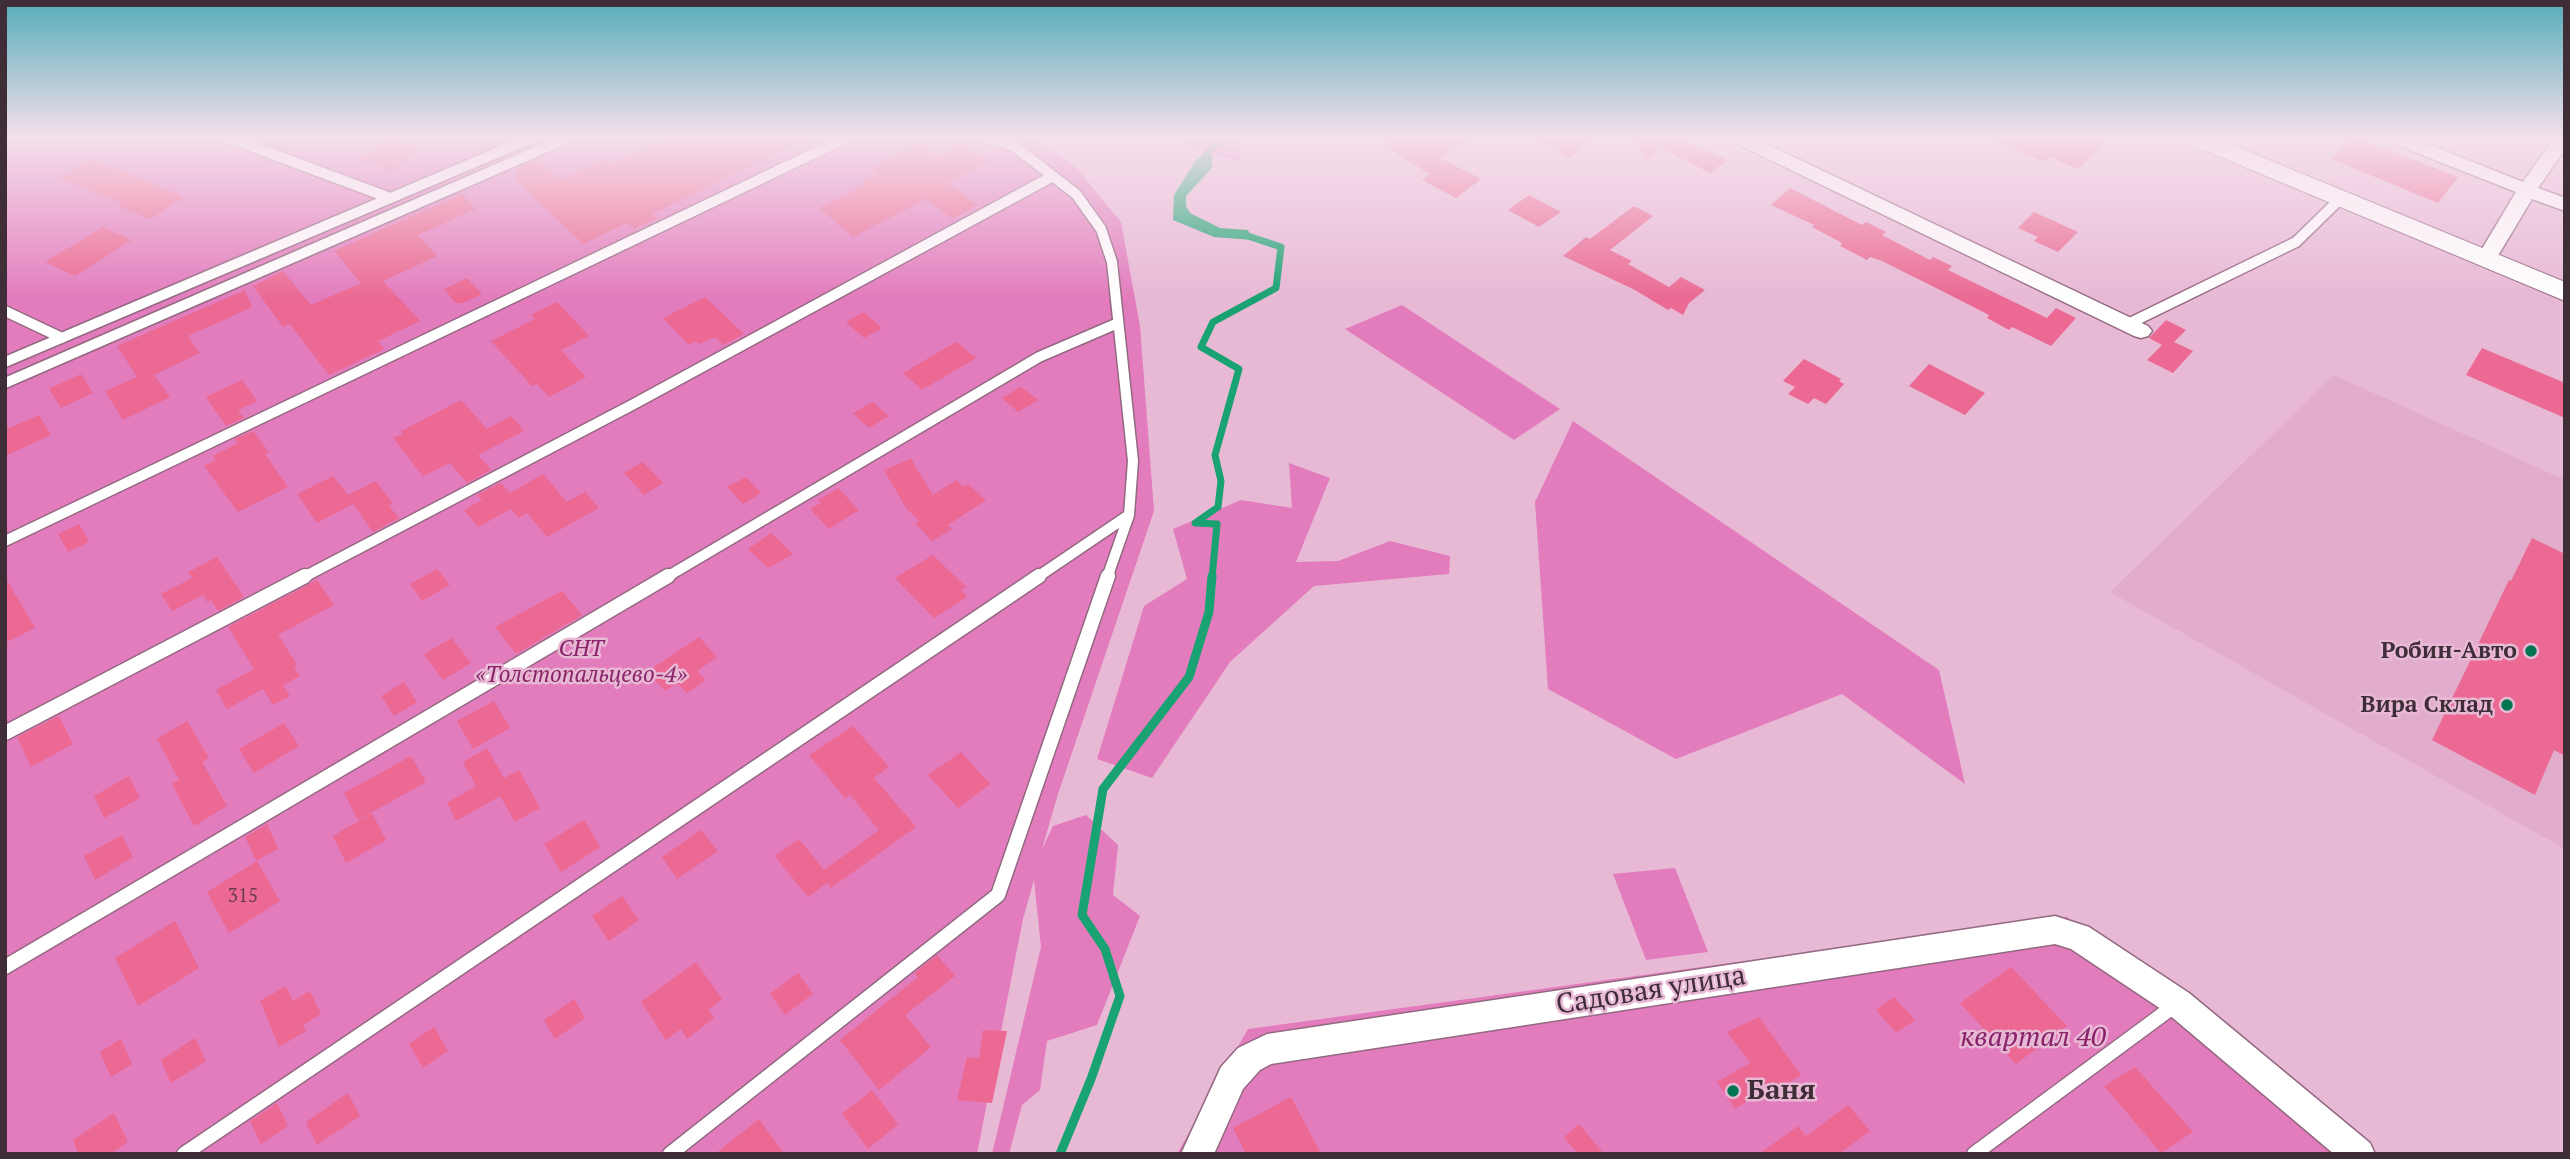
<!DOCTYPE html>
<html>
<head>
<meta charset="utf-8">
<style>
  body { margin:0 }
  #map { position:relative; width:2570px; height:1159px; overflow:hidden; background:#e8b9d5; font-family:"PT Serif",serif }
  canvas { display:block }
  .frame { position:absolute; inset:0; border:7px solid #3f2d38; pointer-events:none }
</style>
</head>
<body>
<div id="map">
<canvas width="2570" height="1159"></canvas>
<div class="frame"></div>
</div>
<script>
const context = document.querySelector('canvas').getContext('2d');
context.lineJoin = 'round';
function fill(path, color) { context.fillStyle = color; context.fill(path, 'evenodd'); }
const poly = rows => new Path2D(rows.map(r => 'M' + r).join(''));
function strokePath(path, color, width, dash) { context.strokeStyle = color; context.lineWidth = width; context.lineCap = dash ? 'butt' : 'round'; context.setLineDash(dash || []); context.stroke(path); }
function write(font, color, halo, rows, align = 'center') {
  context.font = font + ' "PT Serif",serif'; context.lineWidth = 5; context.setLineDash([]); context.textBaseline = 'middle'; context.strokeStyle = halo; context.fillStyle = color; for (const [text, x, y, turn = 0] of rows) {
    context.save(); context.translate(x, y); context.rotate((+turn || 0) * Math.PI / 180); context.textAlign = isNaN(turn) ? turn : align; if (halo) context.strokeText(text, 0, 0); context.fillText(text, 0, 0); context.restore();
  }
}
const built = poly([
  [2334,375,2565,480,2565,849,2110,592]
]);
const green = poly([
  [5,137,1031,137,1074,165,1121,222,1140,326,1154,511,1058,794,1042,849,1053,826,1086,815,1118,845,1113,895,1140,916,1097,1025,1047,1041,1040,1090,1022,1105,1009,1154,992,1154,1041,947,1034,880,1023,919,977,1154,5,1154],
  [1178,137,1236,137,1242,140,1239,162,1187,146],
  [1402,305,1560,409,1514,440,1345,329],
  [1573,421,1939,670,1965,784,1842,694,1676,759,1548,689,1535,502],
  [1289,463,1330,478,1296,562,1338,561,1390,541,1450,556,1449,574,1314,586,1230,662,1152,778,1097,759,1144,606,1187,579,1173,529,1241,500,1292,508],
  [1675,868,1708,952,1646,960,1613,874],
  [2067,917,2178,1003,2359,1154,1177,1154,1248,1029]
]);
const water = poly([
  [1213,156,1212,168,1186,196,1186,206,1190,213,1220,228,1248,230,1253,240,1214,237,1173,220,1174,195,1198,157]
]);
const streamFar1 = poly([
  [1200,163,1217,142,1213,137],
  [1212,578,1217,524,1195,523,1218,507,1221,481,1215,455,1239,369,1201,347,1213,322,1276,288,1281,247,1242,234]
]);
const stream = poly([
  [1060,1154,1091,1079,1120,996,1105,949,1082,915,1103,789,1189,677,1209,612,1212,576]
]);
const building = poly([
  [682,137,811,137,652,214,657,218,634,229,627,223,583,244,516,180,516,170,538,160,560,180,605,159,610,164,650,146,654,149],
  [1389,137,1475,137,1440,158,1481,179,1456,198,1422,180,1430,174,1384,146],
  [1530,137,1600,137,1569,158],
  [1630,137,1680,137,1728,160,1710,173,1662,149,1648,160],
  [1986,137,2111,137,2078,169,2050,157,2044,162],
  [2351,137,2356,137,2458,177,2438,203,2331,159],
  [390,139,421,150,391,171,359,159],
  [918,144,936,157,962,144,989,162,948,183,978,205,952,219,927,199,853,237,819,208,853,191,865,182,864,181,879,173,871,168],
  [90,159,133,175,185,197,150,219,118,206,123,203,59,178],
  [1790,188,1862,225,1866,222,1886,232,1882,235,1930,260,1933,257,1952,266,1948,270,2047,318,2056,308,2076,318,2051,346,2012,327,2009,330,1987,318,1989,315,1946,293,1882,261,1870,257,1867,260,1840,246,1842,243,1812,227,1814,225,1771,205],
  [462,194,476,209,418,235,437,256,383,281,420,321,378,341,384,349,329,375,290,324,283,327,253,286,283,271,311,305,361,283,334,251],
  [1529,195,1561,212,1539,227,1508,210],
  [1634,206,1653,216,1610,250,1632,261,1628,264,1669,287,1681,277,1705,290,1689,303,1683,315,1671,308,1668,310,1635,290,1563,256,1586,237,1590,239],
  [2034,212,2078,232,2058,252,2034,241,2038,237,2018,228],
  [103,227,132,240,75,276,45,262],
  [467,278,482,294,463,303,456,303,444,289],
  [245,290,252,307,188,336,200,353,154,375,170,397,123,420,105,391,137,377,117,346],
  [705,297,744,334,723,345,715,337,700,344,696,341,689,345,663,318],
  [557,302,589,336,561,350,586,377,549,397,537,384,532,386,491,341,535,319,531,315],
  [864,312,882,328,864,338,846,322],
  [2166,320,2186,330,2174,342,2193,351,2173,373,2147,360,2162,345,2149,338],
  [956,342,976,358,922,390,903,373],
  [2482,348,2565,383,2565,418,2466,375],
  [1804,359,1841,379,1839,381,1844,384,1826,404,1814,398,1808,404,1788,394,1795,387,1783,381],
  [1929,364,1985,393,1965,415,1909,386],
  [81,374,93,393,61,408,49,389],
  [242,380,257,401,238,410,244,418,226,426,206,397],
  [1021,387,1038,400,1018,412,1002,398],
  [461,400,487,429,511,416,524,431,478,455,491,470,467,483,450,463,423,476,393,438,403,434,401,431],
  [873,402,889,416,869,428,853,413],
  [39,415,51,435,5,456,5,430],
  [253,431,269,452,265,454,288,487,238,512,204,466,216,460,213,456,238,443,235,439],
  [911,459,933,495,956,480,963,487,968,484,986,500,948,525,952,529,932,541,915,523,919,521,906,508,884,470],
  [643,462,663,483,644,495,624,473],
  [543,474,567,502,585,492,599,508,547,537,527,513,519,518,511,509,478,527,464,510,482,500,477,495,501,483,510,493],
  [333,476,348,495,376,481,393,504,389,506,399,518,373,532,353,504,317,523,297,494],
  [746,477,761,493,743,504,727,487],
  [838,488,859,510,829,529,810,509,821,503,818,500],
  [79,524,89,542,68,552,58,534],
  [771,533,793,554,768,568,748,549],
  [2532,538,2565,554,2565,756,2554,750,2535,795,2432,740,2509,580,2511,581],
  [933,555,966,587,961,590,967,597,934,618,895,578],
  [217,557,244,597,218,611,211,600,207,602,203,595,172,611,161,594,192,578,188,572],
  [437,569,450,585,422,601,410,584],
  [5,577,35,628,5,643],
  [317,580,334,605,278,635,297,665,294,667,300,676,283,685,290,696,273,705,263,689,227,709,216,690,254,669,228,627],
  [562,591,582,615,516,654,495,627],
  [699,637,717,657,697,671,706,680,687,693,677,683,665,691,647,672],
  [452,638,471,663,443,680,424,654],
  [404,682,417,702,394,716,381,696],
  [494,701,510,728,473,749,457,721],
  [59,716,73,744,31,767,17,737],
  [187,721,209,758,202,762,227,806,194,826,172,784,179,780,157,739],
  [284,723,299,746,254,773,239,749],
  [853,726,889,767,874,778,916,827,831,888,827,883,808,897,775,856,799,839,824,870,879,830,850,795,845,798,809,755],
  [487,748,504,778,519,770,540,808,515,822,500,796,456,821,447,803,476,786,463,762],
  [961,752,990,784,958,808,928,775],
  [411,756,426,782,358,820,344,793],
  [129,776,140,798,104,818,94,796],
  [372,813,386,840,346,863,333,836],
  [584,820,600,847,561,872,544,844],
  [267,824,278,849,256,861,245,837],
  [701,830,718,851,677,879,662,857],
  [122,835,133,857,95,880,84,856],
  [257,861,280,901,229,933,207,892],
  [622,896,639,920,609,941,592,916],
  [175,921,199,968,138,1006,115,958],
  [937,955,955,976,905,1015,931,1047,879,1090,840,1040,918,977,915,973],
  [696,962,722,999,708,1010,714,1018,687,1039,681,1029,666,1040,641,1002],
  [2011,967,2067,1026,2016,1064,1960,1003],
  [798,973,813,994,785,1015,770,994],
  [286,986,293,1001,310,991,321,1014,303,1025,306,1031,279,1047,260,1001],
  [1894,997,1915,1020,1896,1033,1876,1010],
  [574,999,585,1018,555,1039,544,1020],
  [1759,1017,1801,1075,1772,1094,1768,1088,1735,1109,1717,1082,1750,1063,1727,1032],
  [434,1027,448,1051,423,1068,409,1044],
  [983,1030,1007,1031,992,1103,957,1100,967,1057,979,1058],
  [195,1038,206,1061,171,1083,161,1060],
  [121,1039,132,1064,111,1077,100,1052],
  [2135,1067,2193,1132,2161,1153,2104,1086],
  [872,1090,898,1124,868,1149,842,1114],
  [348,1093,360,1116,317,1145,306,1122],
  [1291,1097,1321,1154,1246,1154,1233,1128],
  [277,1103,288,1126,261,1144,250,1121],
  [1848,1105,1870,1131,1839,1154,1759,1154,1798,1126,1806,1136],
  [114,1113,128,1142,111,1154,78,1154,73,1140],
  [759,1119,784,1154,715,1154],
  [1579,1124,1604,1154,1578,1154,1564,1137]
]);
const serviceFar1 = poly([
  [227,137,390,198],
  [987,137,1014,146,1076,194,1101,229,1112,262,1133,461,1129,515],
  [5,311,62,338],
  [2128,324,2296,242,2340,199],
  [5,362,534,137],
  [5,383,570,137],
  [5,541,848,137],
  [302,578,632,405,1053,176],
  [665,578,1039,357,1118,323],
  [1036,578,1129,515,1107,578]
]);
const service = poly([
  [5,733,305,576],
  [5,967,668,576],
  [184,1154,1039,576],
  [670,1154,998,895,1108,576],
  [1974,1154,2178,1003]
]);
const minor = poly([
  [1729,137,1752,137,2148,326,2152,331,2148,336,2141,338,2134,336,1731,141,1729,137],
  [2385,137,2410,137,2523,182,2555,137,2565,137,2565,149,2538,188,2565,198,2565,211,2532,199,2493,264,2479,264,2476,259,2516,192,2387,141,2385,137],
  [2055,916,2089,927,2189,993,2370,1143,2375,1154,2334,1154,2167,1013,2071,949,2055,944,1271,1064,1260,1070,1243,1089,1214,1154,1181,1154,1221,1067,1238,1048,1267,1034,2055,916]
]);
const tertiary = poly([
  [2181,137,2213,137,2565,282,2565,301,2185,142,2181,137]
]);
const markers = [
  [2531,651,7,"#007550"],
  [2507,705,7,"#007550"],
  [1733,1091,7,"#007550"]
];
const numberNames = [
  ["315",243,897]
];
const parkNames = [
  ["СНТ",581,649],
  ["«Толстопальцево-4»",581,675]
];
const poiNames = [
  ["Робин-Авто",2517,651],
  ["Вира Склад",2493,705]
];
const nearStreetnames = [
  ["Садовая улица",1651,991,-9]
];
const nearParknames = [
  ["квартал 40",2033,1038]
];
const nearPoinames = [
  ["Баня",1747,1091]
];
fill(built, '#e2accc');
fill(green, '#e37cbd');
fill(water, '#19a272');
strokePath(streamFar1, '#19a272', 7);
strokePath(stream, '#19a272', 9);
fill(building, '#eb6992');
strokePath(serviceFar1, '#936881', 13);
strokePath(service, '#936881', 17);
strokePath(minor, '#936881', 3);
strokePath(tertiary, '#936881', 2);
strokePath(serviceFar1, '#fff', 10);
strokePath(service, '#fff', 14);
fill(minor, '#fff');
fill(tertiary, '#fff');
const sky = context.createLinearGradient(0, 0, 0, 299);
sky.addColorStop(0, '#55adb9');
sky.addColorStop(0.46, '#f5e0ec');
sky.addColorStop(1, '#f5e0ec00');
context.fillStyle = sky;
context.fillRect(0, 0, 2570, 299);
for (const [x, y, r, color] of markers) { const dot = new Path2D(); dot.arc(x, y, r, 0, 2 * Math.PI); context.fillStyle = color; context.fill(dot); strokePath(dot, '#e8b9d5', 2.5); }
write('19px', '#6a3c4e', null, numberNames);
write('italic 23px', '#89246a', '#e8b9d5', parkNames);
write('bold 23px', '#3f2d38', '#e8b9d5', poiNames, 'right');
write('28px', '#3f2d38', '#e8b9d5', nearStreetnames);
write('italic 28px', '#89246a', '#e8b9d5', nearParknames);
write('bold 28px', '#3f2d38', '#e8b9d5', nearPoinames, 'left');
</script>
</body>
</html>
